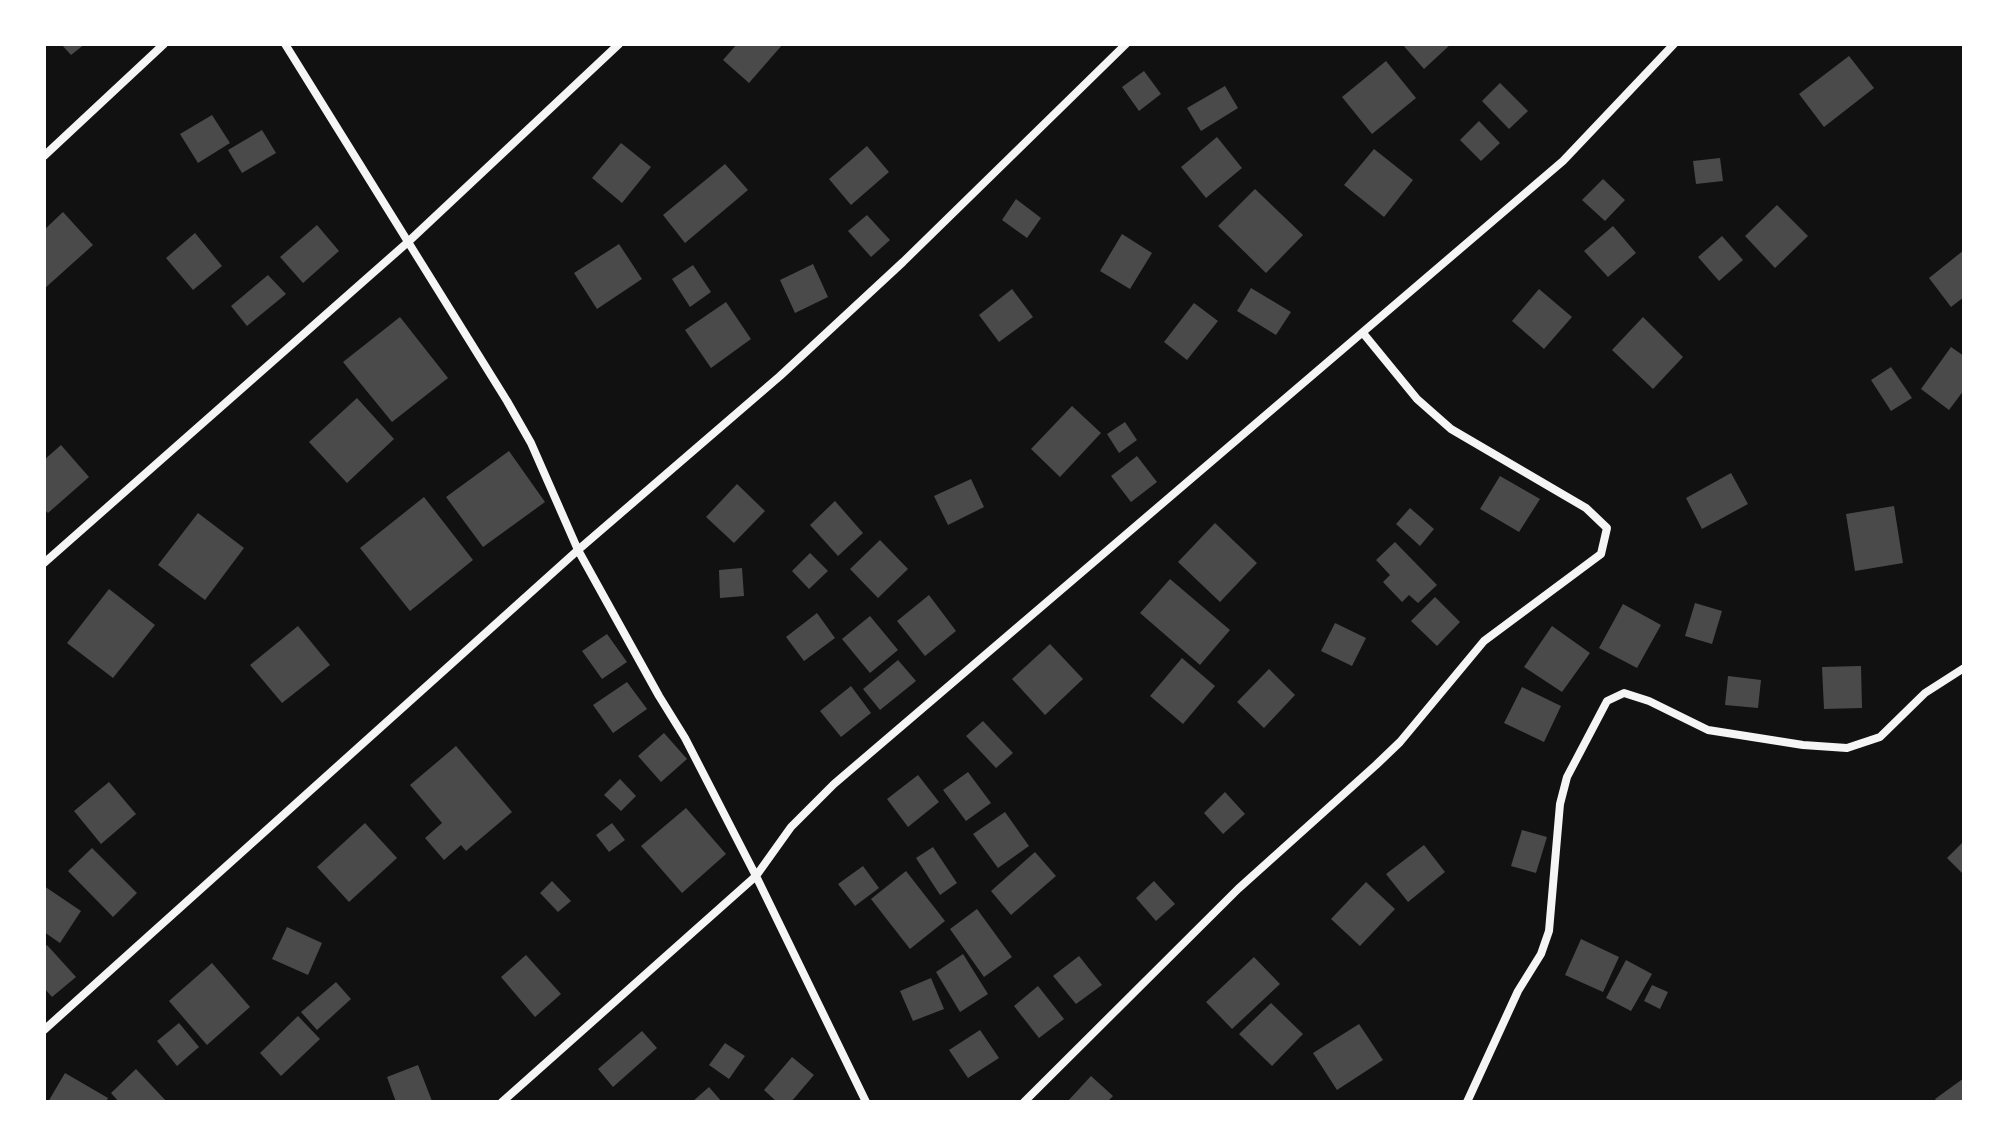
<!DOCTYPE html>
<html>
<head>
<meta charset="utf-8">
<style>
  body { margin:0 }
  #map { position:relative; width:2008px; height:1146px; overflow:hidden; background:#111; font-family:Arial,sans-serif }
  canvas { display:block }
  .frame { position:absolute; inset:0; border:46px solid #fff; pointer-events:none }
</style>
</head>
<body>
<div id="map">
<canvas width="2008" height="1146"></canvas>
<div class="frame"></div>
</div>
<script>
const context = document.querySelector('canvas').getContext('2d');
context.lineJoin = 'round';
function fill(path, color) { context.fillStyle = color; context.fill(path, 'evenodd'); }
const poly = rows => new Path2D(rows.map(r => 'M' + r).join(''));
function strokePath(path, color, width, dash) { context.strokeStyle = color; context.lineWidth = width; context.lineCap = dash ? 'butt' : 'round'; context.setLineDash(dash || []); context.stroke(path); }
const building = poly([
  [61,44,85,44,71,55],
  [737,44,783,44,749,83,723,60],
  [1402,44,1451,44,1424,69],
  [1849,56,1874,88,1824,127,1799,94],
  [1386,61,1416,98,1372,134,1342,97],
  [1144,71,1161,94,1139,111,1122,87],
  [1500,83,1528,111,1509,129,1482,101],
  [1225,86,1238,108,1201,131,1187,108],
  [212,115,230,143,198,163,180,134],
  [1479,121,1500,143,1481,161,1460,140],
  [262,130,276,153,242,173,228,150],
  [1217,137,1242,168,1206,198,1181,167],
  [621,143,651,167,622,203,592,178],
  [867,146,889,172,851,205,829,179],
  [1374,149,1413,180,1384,217,1344,185],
  [1720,158,1723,181,1696,184,1693,161],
  [725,164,748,190,685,243,663,215],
  [1603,179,1625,200,1605,221,1582,200],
  [1255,189,1303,235,1266,273,1218,226],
  [1016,199,1041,218,1027,238,1002,220],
  [1777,205,1808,236,1775,268,1745,236],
  [63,212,93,245,44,289,44,230],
  [867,215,890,240,871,257,848,231],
  [317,225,339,251,303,283,280,257],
  [1613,226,1636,253,1608,277,1584,251],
  [195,233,222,266,193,290,166,258],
  [1122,234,1152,253,1130,289,1100,271],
  [1722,236,1743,260,1719,281,1698,257],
  [619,244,642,279,597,309,574,273],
  [1964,250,1964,297,1951,307,1929,278],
  [813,264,828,297,795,313,780,280],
  [693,265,711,292,690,307,672,279],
  [268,275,286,294,247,326,231,306],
  [1251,288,1291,312,1276,335,1237,311],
  [1012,289,1033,317,999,342,979,315],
  [1539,289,1572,317,1544,349,1512,321],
  [726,302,751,339,711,368,685,330],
  [1194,303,1218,321,1187,360,1164,342],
  [400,317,448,378,392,422,343,362],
  [1643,317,1683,357,1653,389,1612,350],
  [1951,347,1964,356,1964,390,1949,410,1921,389],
  [1891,367,1912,398,1891,411,1871,380],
  [357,398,394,439,347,483,309,442],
  [1072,406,1101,433,1060,477,1031,449],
  [1125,422,1137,440,1119,453,1107,434],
  [61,445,89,477,48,513,44,509,44,460],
  [509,451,545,502,483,547,446,497],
  [1137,456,1157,482,1131,502,1111,476],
  [1731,473,1748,504,1702,529,1686,498],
  [1500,476,1540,499,1519,532,1480,509],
  [971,479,984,507,948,525,934,496],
  [737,484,765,511,734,543,706,517],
  [424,497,473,560,410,611,360,548],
  [835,501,863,533,838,556,810,525],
  [1894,506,1903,563,1855,571,1846,514],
  [1410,508,1434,529,1420,546,1396,524],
  [198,513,244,548,205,600,158,565],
  [1215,523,1257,563,1220,602,1178,562],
  [880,540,908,569,878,598,850,569],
  [1395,542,1437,585,1418,603,1409,595,1402,602,1383,582,1390,575,1376,560],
  [810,553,828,571,809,589,792,571],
  [742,568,744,596,720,598,719,570],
  [1170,579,1230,630,1200,665,1140,613],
  [109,589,155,625,113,678,67,643],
  [929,595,956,631,925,656,897,621],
  [1435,597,1460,622,1437,646,1411,621],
  [1695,603,1722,611,1712,644,1685,636],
  [1623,604,1661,625,1637,668,1599,648],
  [817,613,835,638,804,661,786,637],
  [870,616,898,650,870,673,842,639],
  [1335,623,1366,638,1352,666,1321,651],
  [298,626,330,665,282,703,250,665],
  [1552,626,1590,653,1562,692,1524,667],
  [607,634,627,662,602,679,582,651],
  [1050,644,1083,679,1045,715,1012,679],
  [1182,658,1215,686,1183,724,1150,696],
  [898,660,916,681,880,710,863,689],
  [1861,666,1862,708,1824,709,1822,667],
  [1269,669,1295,695,1264,728,1237,702],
  [1728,676,1761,680,1758,708,1725,705],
  [627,682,647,709,613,733,593,705],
  [851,686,871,713,841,737,820,711],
  [1522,687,1561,706,1544,742,1504,723],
  [983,721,1013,753,996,768,966,736],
  [664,733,687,759,661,782,638,756],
  [456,746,512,812,466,851,461,845,444,860,425,838,442,823,410,785],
  [968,772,991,803,966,821,943,790],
  [918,775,939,802,908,827,887,799],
  [620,779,636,796,621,811,604,795],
  [109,782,136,814,101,844,74,811],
  [1225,792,1245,814,1223,834,1204,813],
  [686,808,726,854,682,893,641,846],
  [1005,812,1029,846,998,868,973,834],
  [365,823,397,858,349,902,317,867],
  [612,823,625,840,609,852,596,835],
  [1522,830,1547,837,1536,873,1511,866],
  [1964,841,1964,875,1947,858],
  [1424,845,1445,872,1408,902,1386,874],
  [933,847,957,883,940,895,916,858],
  [92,848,137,893,113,917,68,871],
  [1035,852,1056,876,1011,915,991,891],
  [863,866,879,888,855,906,838,884],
  [906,871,945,921,910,949,871,899],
  [552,881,571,901,558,912,540,893],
  [1154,881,1175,904,1156,921,1136,898],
  [1366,882,1395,909,1360,946,1331,919],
  [44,886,81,911,60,943,44,932],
  [977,909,1012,957,984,977,950,929],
  [287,927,322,943,308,975,272,959],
  [1581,939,1619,957,1603,992,1565,975],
  [47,945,76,977,52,997,44,988,44,948],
  [963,954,988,994,960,1012,936,972],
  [526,955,561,994,535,1017,501,977],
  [1079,956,1102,985,1076,1004,1053,976],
  [1254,957,1280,984,1232,1029,1206,1002],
  [1626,960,1652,974,1631,1011,1606,998],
  [212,963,250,1007,207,1045,169,1001],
  [931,978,944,1009,913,1021,900,991],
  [336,982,351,999,317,1030,301,1012],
  [1652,985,1668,992,1660,1009,1644,1001],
  [1038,986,1064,1019,1039,1038,1014,1006],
  [1271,1003,1303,1034,1272,1066,1239,1034],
  [298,1016,320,1039,281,1076,260,1053],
  [179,1023,199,1047,177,1066,157,1041],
  [1359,1024,1383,1060,1337,1090,1313,1053],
  [980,1030,999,1058,968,1078,949,1050],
  [642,1031,657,1048,613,1087,598,1069],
  [725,1043,745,1056,729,1079,709,1065],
  [792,1057,814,1075,791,1102,777,1102,764,1090],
  [418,1065,432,1101,396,1102,387,1077],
  [136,1069,167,1102,119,1102,111,1093],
  [65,1073,108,1098,106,1102,48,1102],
  [1091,1076,1113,1096,1107,1102,1067,1102],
  [1964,1078,1964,1102,1937,1102,1935,1099],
  [709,1087,722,1102,692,1102]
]);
const minor = poly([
  [285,44,507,401,531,443,578,550,659,696,685,738,756,876,866,1102],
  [44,156,164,44],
  [44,563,408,242,619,44],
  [44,1030,578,550,780,376,903,262,1126,44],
  [502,1102,756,876,791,827,834,784,1563,161,1674,44],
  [1024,1102,1238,889,1376,765,1400,742,1484,641,1601,554,1607,528,1586,508,1451,429,1417,399,1363,333],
  [1467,1102,1518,991,1541,954,1549,931,1560,804,1567,777,1607,701,1624,693,1649,701,1708,730,1803,745,1847,748,1880,737,1925,693,1964,668]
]);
fill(building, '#4a4a4a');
strokePath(minor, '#f5f5f5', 8);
</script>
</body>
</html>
